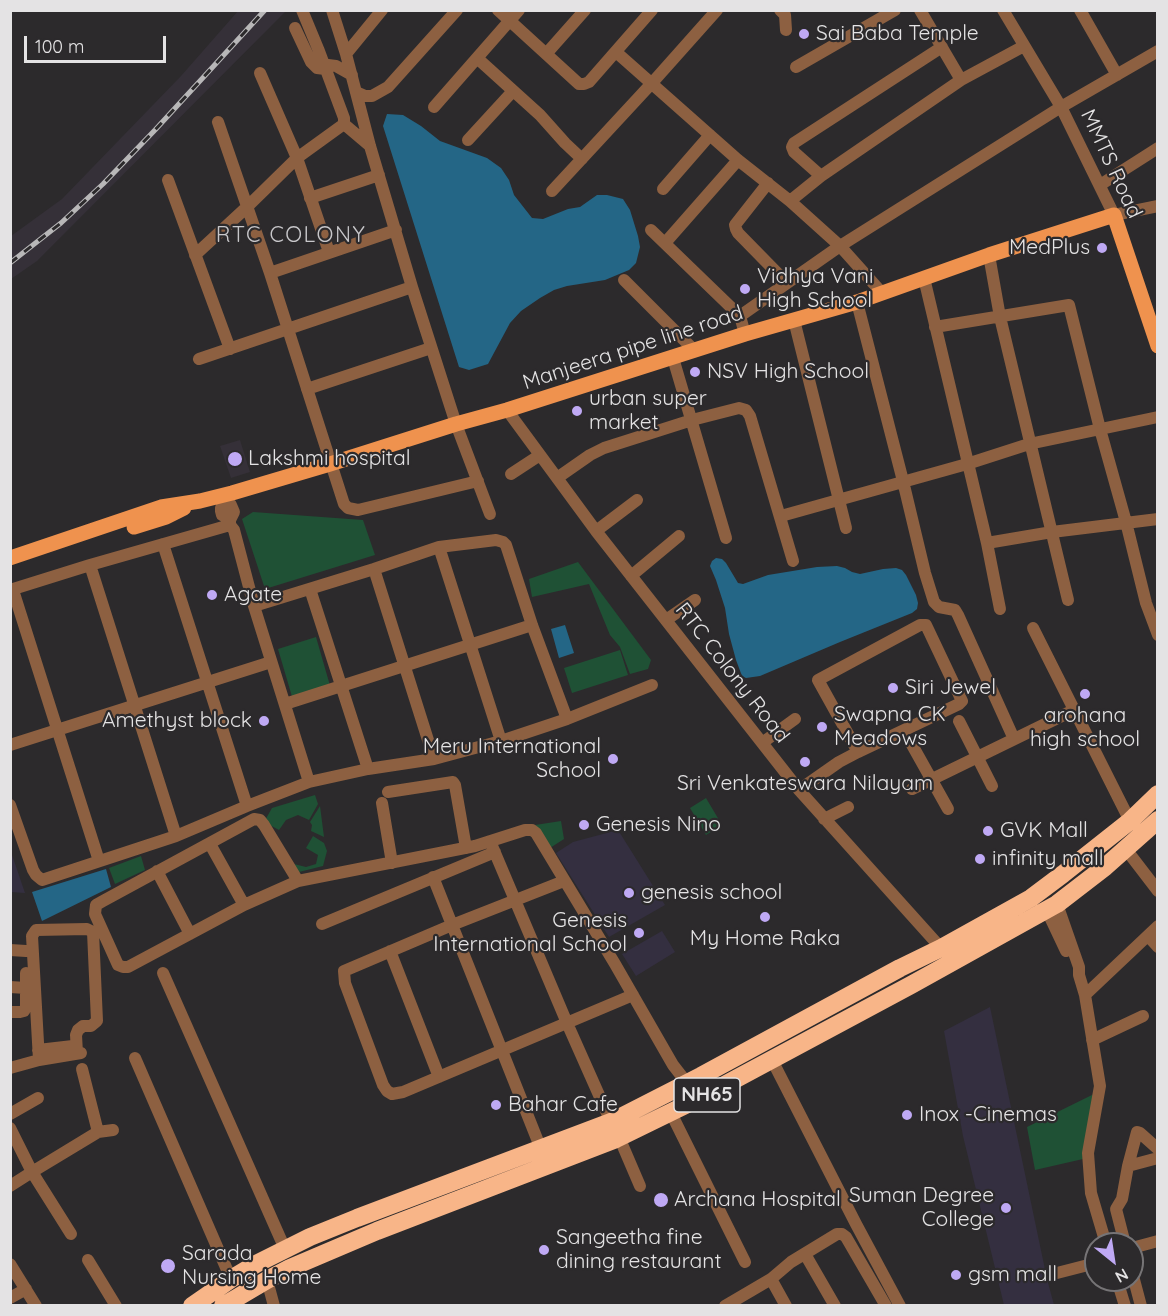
<!DOCTYPE html>
<html>
<head>
<meta charset="utf-8">
<style>
  body { margin:0 }
  #map { position:relative; width:1168px; height:1316px; overflow:hidden; background:#2c2a2c; font-family:Quicksand,sans-serif }
  canvas { display:block }
  .frame { position:absolute; inset:0; border:12px solid #e4e3e4; pointer-events:none }
  .north { position:absolute; left:1084px; top:1232px; width:60px; height:60px; box-sizing:border-box; background:#2c2a2c; border:2px solid #767476; border-radius:50%; rotate:150deg; font-size:16px; font-weight:700; line-height:24px; text-align:center; color:#e4e3e4 }
  .north::after { content:''; display:block; margin:auto; width:21px; height:27px; background:#bfa9f4; clip-path:polygon(50% 0,100% 100%,50% 72%,0 100%) }
  .scale { position:absolute; left:24px; top:36px; width:142px; height:27px; box-sizing:border-box; border:3px solid #e4e3e4; border-top:0; padding-left:8px; font-size:18px; line-height:21px; white-space:nowrap; color:#e4e3e4; -webkit-text-stroke:4px #2c2a2c; paint-order:stroke }
</style>
</head>
<body>
<div id="map">
<canvas width="1168" height="1316"></canvas>
<div class="frame"></div>
<div class="north">N</div>
<div class="scale">100 m</div>
</div>
<script>
const context = document.querySelector('canvas').getContext('2d');
context.lineJoin = 'round';
function fill(path, color) { context.fillStyle = color; context.fill(path, 'evenodd'); }
const poly = rows => new Path2D(rows.map(r => 'M' + r).join(''));
function strokePath(path, color, width, dash) { context.strokeStyle = color; context.lineWidth = width; context.lineCap = dash ? 'butt' : 'round'; context.setLineDash(dash || []); context.stroke(path); }
function write(font, color, halo, rows, align = 'center') {
  context.font = font + ' Quicksand,sans-serif'; context.lineWidth = 4.5; context.setLineDash([]); context.textBaseline = 'middle'; context.strokeStyle = halo; context.fillStyle = color; for (const [text, x, y, turn = 0] of rows) {
    context.save(); context.translate(x, y); context.rotate((+turn || 0) * Math.PI / 180); context.textAlign = isNaN(turn) ? turn : align; if (halo) context.strokeText(text, 0, 0); context.fillText(text, 0, 0); context.restore();
  }
}
const built = poly([
  [238,11,286,11,37,261,11,279,11,236,62,199,181,76],
  [240,440,250,472,231,478,220,446]
]);
const education = poly([
  [618,830,665,905,609,937,556,853,573,842],
  [10,852,11,852,25,893,11,892],
  [662,931,675,952,636,976,622,954],
  [990,1007,1047,1279,1054,1305,1004,1305,963,1136,944,1031]
]);
const green = poly([
  [253,512,363,520,375,555,265,589,242,519],
  [578,562,651,660,648,669,630,674,620,647,610,635,589,584,532,597,529,579],
  [316,637,331,689,293,700,278,649],
  [620,650,628,675,572,693,564,668],
  [315,795,318,804,309,820,298,815,286,820,279,830,264,822,272,808],
  [706,798,722,825,706,835,690,808],
  [320,806,324,837,311,831,312,825,310,822],
  [561,821,564,839,550,848,535,825],
  [313,836,324,843,327,851,323,866,291,874,294,864,306,867,316,864,318,855,306,848],
  [141,856,145,870,115,884,109,868],
  [1096,1093,1083,1159,1035,1170,1027,1127]
]);
const water = poly([
  [387,114,403,115,421,126,440,141,487,158,501,168,509,180,514,195,532,218,543,219,568,209,580,207,597,195,607,195,623,199,630,210,638,236,640,247,636,263,629,270,605,280,567,286,554,290,540,298,521,311,510,323,488,364,469,370,459,367,383,126],
  [716,558,722,559,726,563,738,583,743,584,768,575,817,567,837,566,845,568,852,572,860,574,883,569,896,568,902,570,906,575,916,595,918,603,917,609,912,613,840,642,760,676,746,678,742,676,736,660,729,634,725,608,716,580,710,566,712,561],
  [565,625,574,653,559,658,551,629],
  [106,869,111,887,42,921,32,892]
]);
const minor = poly([
  [332,10,346,54,370,146,412,287,456,424,490,514],
  [498,10,579,84,584,84,589,82,652,10],
  [780,10,785,15,786,30],
  [920,10,961,80],
  [1003,10,1061,107,1114,215,1158,206],
  [1080,10,1117,75],
  [295,28,311,62,317,68,325,69,328,65,336,66,352,75],
  [616,52,738,160,790,201,840,246,882,293],
  [346,54,382,10],
  [546,54,585,10],
  [477,58,540,115,565,143,582,159],
  [796,67,895,10],
  [260,73,297,158,329,252],
  [356,92,365,96,372,96,388,87,457,10],
  [434,107,519,10],
  [218,122,270,273,344,504,348,508,358,510,478,481],
  [344,124,370,146],
  [468,140,513,91],
  [821,176,794,152,792,147,794,143,942,47],
  [168,180,230,349],
  [768,183,735,225,736,229,738,233,787,283],
  [1100,185,1158,148],
  [663,189,710,135],
  [552,191,652,83,717,10],
  [310,198,379,175],
  [790,201,821,176,961,80,1024,46],
  [651,230,740,316],
  [665,243,738,160],
  [195,255,247,207,297,158,344,124,344,118,319,51,302,10],
  [989,255,1000,317,1068,600],
  [270,273,396,230],
  [924,278,987,543,1000,609],
  [624,280,695,351],
  [857,302,903,481,925,573,934,602,939,607,955,610,958,615,1014,739],
  [794,320,846,528],
  [935,327,1069,305,1100,429,1126,522,1146,603,1158,635],
  [745,334,740,316,840,246,1061,107,1158,51],
  [673,358,726,538],
  [199,359,412,287],
  [307,389,431,348],
  [507,410,596,531,799,790,941,948],
  [511,474,540,455],
  [557,478,590,455,604,448,692,420,739,408,746,410,750,416,793,561],
  [223,496,224,500,231,505,234,512,230,520,230,525,234,530,254,606,309,782],
  [224,500,221,508,221,511,222,515,230,520],
  [781,516,967,464,1029,444,1158,417],
  [596,531,637,500],
  [987,543,1052,532,1158,519],
  [163,544,247,806],
  [439,547,501,741],
  [90,565,176,836],
  [374,569,434,759],
  [631,576,679,536],
  [310,589,368,769],
  [10,590,90,565,230,525],
  [13,590,99,861],
  [254,606,374,569,439,547,496,540,503,542,506,545,532,625,567,719],
  [666,620,695,600],
  [1033,628,1130,821],
  [285,704,532,625],
  [959,721,992,786],
  [762,743,795,719],
  [911,743,948,809],
  [10,745,271,662],
  [912,789,1074,710],
  [799,790,839,762,858,752,818,680,920,625,926,625,962,701,959,704,858,752],
  [388,792,453,782,455,785,466,848],
  [382,803,392,863],
  [10,805,33,870,36,875,42,880,176,836,247,806,309,782,368,769,434,759,501,741,567,719,652,685],
  [824,819,848,807],
  [490,841,567,1023,611,1122],
  [210,844,244,905],
  [1125,848,1158,891],
  [157,871,190,934],
  [433,877,541,1149],
  [298,881,264,825,260,820,254,819,103,901,96,905,95,914,118,965,123,967,128,967,244,905,298,881,475,846,525,830,532,830,536,833,615,964,673,1065,687,1083],
  [564,881,452,925,344,971,345,983,383,1085,387,1091,392,1094,403,1092,633,995],
  [1057,904,1079,967,1079,975,1085,995,1100,1086,1088,1153,1091,1193,1106,1244],
  [1045,910,1049,915,1066,951],
  [322,924,495,852],
  [1148,936,1158,947],
  [10,950,26,951],
  [390,951,439,1077],
  [163,973,285,1249],
  [10,987,26,988],
  [1085,995,1158,926],
  [10,1012,20,1012,24,1011,26,1007,26,973],
  [1092,1040,1143,1016],
  [38,1050,73,1046],
  [135,1058,231,1279],
  [39,1060,32,936,36,930,87,929,93,932,97,1021,91,1026,83,1026,78,1030,76,1035,77,1053],
  [772,1060,856,1224,900,1306],
  [10,1068,39,1060,81,1053],
  [82,1069,98,1132],
  [671,1113,745,1262],
  [10,1114,38,1098],
  [10,1128,32,1172,71,1234],
  [619,1137,640,1186],
  [1128,1166,1158,1158],
  [10,1186,32,1172,98,1132,113,1130],
  [1125,1244,1116,1209,1122,1199,1128,1166,1137,1132,1140,1133,1158,1149],
  [1132,1248,1158,1241],
  [805,1254,835,1306],
  [88,1260,116,1306],
  [10,1264,36,1306],
  [1132,1272,1141,1306],
  [1053,1274,1096,1263],
  [771,1279,786,1306],
  [267,1280,274,1306],
  [1117,1280,1125,1306],
  [10,1298,26,1289],
  [725,1306,771,1279,791,1262,837,1234,842,1234,846,1237,886,1306]
]);
const major = poly([
  [134,527,166,517,184,508],
  [10,558,161,507,200,501,232,493,330,464,456,424,507,410,745,334,857,302,989,255,1114,215,1158,346]
]);
const highway = poly([
  [192,1306,231,1279,256,1264,310,1237,357,1218,611,1122,701,1076,900,968,941,948,1031,898,1063,874,1130,821,1158,794],
  [223,1306,267,1280,290,1268,377,1231,616,1139,704,1096,911,985,1057,904,1105,867,1158,820]
]);
const rail = poly([
  [10,263,61,223,103,184,155,130,265,10]
]);
const markers = [
  [804,34,6,"#bfa9f4"],
  [1102,248,6,"#bfa9f4"],
  [745,289,6,"#bfa9f4"],
  [695,372,6,"#bfa9f4"],
  [577,411,6,"#bfa9f4"],
  [235,459,8,"#bfa9f4"],
  [212,595,6,"#bfa9f4"],
  [893,688,6,"#bfa9f4"],
  [1085,694,6,"#bfa9f4"],
  [264,721,6,"#bfa9f4"],
  [822,727,6,"#bfa9f4"],
  [613,759,6,"#bfa9f4"],
  [805,762,6,"#bfa9f4"],
  [584,825,6,"#bfa9f4"],
  [988,831,6,"#bfa9f4"],
  [980,859,6,"#bfa9f4"],
  [629,893,6,"#bfa9f4"],
  [765,917,6,"#bfa9f4"],
  [639,933,6,"#bfa9f4"],
  [496,1105,6,"#bfa9f4"],
  [907,1115,6,"#bfa9f4"],
  [661,1200,8,"#bfa9f4"],
  [1006,1208,6,"#bfa9f4"],
  [544,1250,6,"#bfa9f4"],
  [168,1266,8,"#bfa9f4"],
  [956,1275,6,"#bfa9f4"]
];
const shields = [
  [707,1095,66]
];
const shieldNames = [
  ["NH65",707,1095]
];
const poiNames = [
  ["Sai Baba Temple",816,34],
  ["MedPlus",1090,248,"right"],
  ["Vidhya Vani",757,277],
  ["High School",757,301],
  ["NSV High School",707,372],
  ["urban super",589,399],
  ["market",589,423],
  ["Lakshmi hospital",248,459],
  ["Agate",224,595],
  ["Siri Jewel",905,688],
  ["Swapna CK",834,715],
  ["Meadows",834,739],
  ["arohana",1085,716,"center"],
  ["high school",1085,740,"center"],
  ["Amethyst block",252,721,"right"],
  ["Meru International",601,747,"right"],
  ["School",601,771,"right"],
  ["Sri Venkateswara Nilayam",805,784,"center"],
  ["Genesis Nino",596,825],
  ["GVK Mall",1000,831],
  ["infinity mall",992,859],
  ["genesis school",641,893],
  ["Genesis",627,921,"right"],
  ["International School",627,945,"right"],
  ["My Home Raka",765,939,"center"],
  ["Bahar Cafe",508,1105],
  ["Inox -Cinemas",919,1115],
  ["Suman Degree",994,1196,"right"],
  ["College",994,1220,"right"],
  ["Archana Hospital",674,1200],
  ["Sangeetha fine",556,1238],
  ["dining restaurant",556,1262],
  ["Sarada",182,1254],
  ["Nursing Home",182,1278],
  ["gsm mall",968,1275]
];
const streetNames = [
  ["MMTS Road",1111,164,65],
  ["Manjeera pipe line road",633,348,-18],
  ["RTC Colony Road",732,673,52]
];
const neighbourhoodNames = [
  ["RTC COLONY",291,235]
];
fill(built, '#353038');
fill(education, '#342f40');
fill(green, '#1f5135');
fill(water, '#246686');
strokePath(minor, '#8d6041', 12);
strokePath(major, '#ef924e', 15);
strokePath(highway, '#f8b588', 18);
strokePath(rail, '#b8b7b8', 5);
strokePath(rail, '#2c2a2c', 3, [9]);
for (const [x, y, r, color] of markers) { const dot = new Path2D(); dot.arc(x, y, r, 0, 2 * Math.PI); context.fillStyle = color; context.fill(dot); strokePath(dot, '#2c2a2c', 2); }
for (const [x, y, w] of shields) { const box = new Path2D(); box.roundRect(x - w / 2, y - 17, w, 34, 4.5); context.fillStyle = '#2c2a2c'; context.fill(box); strokePath(box, '#e4e3e4', 1.5); }
write('bold 20px', '#e4e3e4', null, shieldNames);
write('21px', '#e4e3e4', '#2c2a2c', poiNames, 'left');
write('21px', '#e4e3e4', '#2c2a2c', streetNames);
context.letterSpacing = '1.5px';
write('22px', '#c8c7ca', '#2c2a2c', neighbourhoodNames);
context.letterSpacing = '0px';
</script>
</body>
</html>
